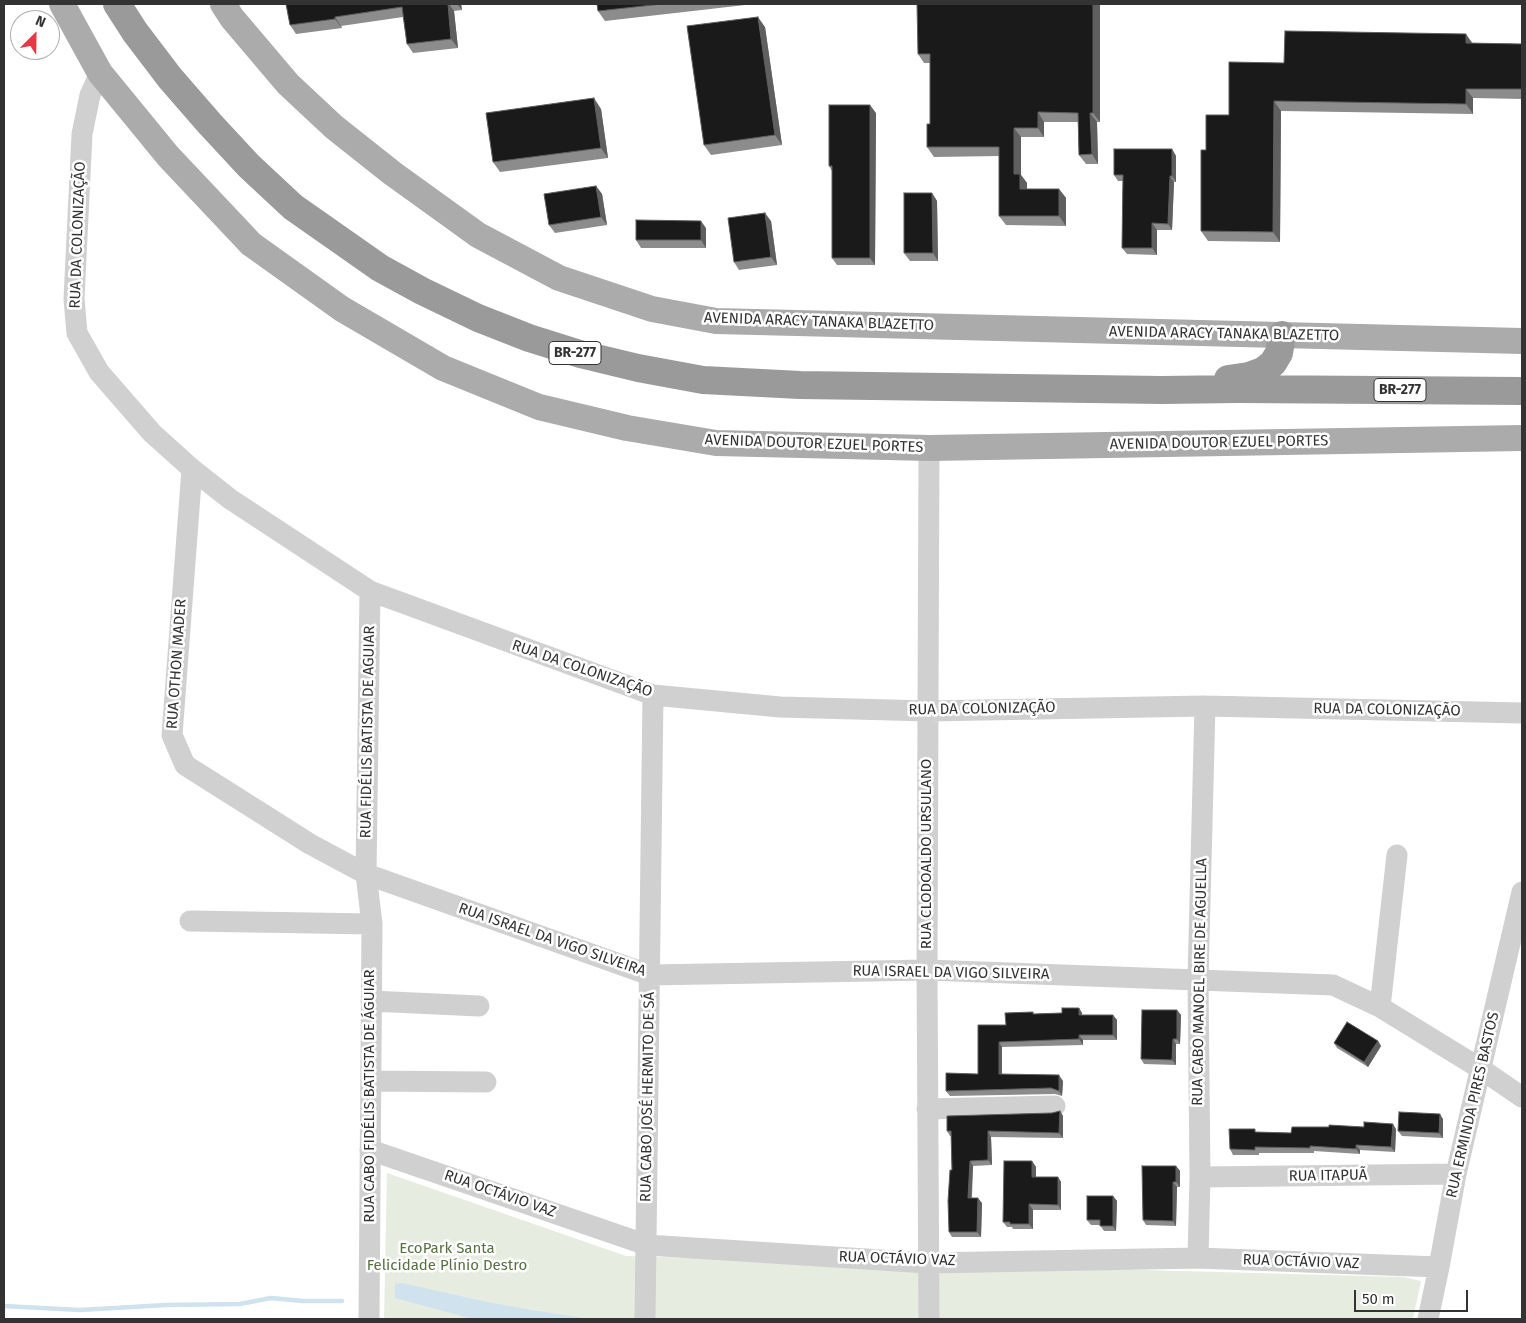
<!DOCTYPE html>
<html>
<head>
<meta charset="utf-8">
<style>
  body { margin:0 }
  #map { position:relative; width:1526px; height:1323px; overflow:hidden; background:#fff; font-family:"Fira Sans",sans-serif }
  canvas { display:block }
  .frame { position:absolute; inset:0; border:5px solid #333; pointer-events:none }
  .north { position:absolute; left:10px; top:10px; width:50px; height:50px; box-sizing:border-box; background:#fff; border:1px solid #adadad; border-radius:50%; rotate:23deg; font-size:14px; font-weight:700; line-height:20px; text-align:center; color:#333 }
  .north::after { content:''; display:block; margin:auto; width:18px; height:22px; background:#e63946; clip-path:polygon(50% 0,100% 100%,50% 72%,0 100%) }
  .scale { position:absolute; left:1354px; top:1290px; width:114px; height:22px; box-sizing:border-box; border:2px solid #333; border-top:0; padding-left:6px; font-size:15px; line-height:18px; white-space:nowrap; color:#333; -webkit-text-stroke:4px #fff; paint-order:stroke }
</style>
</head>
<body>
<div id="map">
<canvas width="1526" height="1323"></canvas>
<div class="frame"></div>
<div class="north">N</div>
<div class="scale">50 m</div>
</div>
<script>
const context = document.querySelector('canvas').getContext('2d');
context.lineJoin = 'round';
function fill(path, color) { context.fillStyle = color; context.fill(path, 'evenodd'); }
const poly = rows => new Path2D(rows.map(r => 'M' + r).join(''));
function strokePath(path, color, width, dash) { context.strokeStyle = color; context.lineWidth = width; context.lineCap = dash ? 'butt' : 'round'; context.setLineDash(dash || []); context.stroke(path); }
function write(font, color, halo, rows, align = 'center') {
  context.font = font + ' "Fira Sans",sans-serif'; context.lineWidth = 5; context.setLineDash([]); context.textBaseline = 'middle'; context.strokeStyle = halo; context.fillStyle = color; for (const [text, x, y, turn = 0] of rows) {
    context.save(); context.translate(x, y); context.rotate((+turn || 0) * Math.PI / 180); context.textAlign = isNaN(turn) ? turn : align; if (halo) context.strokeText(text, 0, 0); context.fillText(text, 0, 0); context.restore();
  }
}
const green = poly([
  [387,1173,626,1256,1403,1277,1421,1281,1413,1319,384,1319]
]);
const water = poly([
  [402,1283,487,1302,537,1311,584,1318,624,1319,473,1319,395,1298,395,1284]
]);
const stream = poly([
  [4,1306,80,1310,166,1305,240,1304,271,1298,303,1301,342,1301]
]);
const minor = poly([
  [100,73,90,95,82,134,74,299,77,333,99,372,152,433,192,469,230,499,370,591,653,695,780,707,928,711,1205,706,1522,713],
  [929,448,927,970,929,1319],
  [192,469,172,735,185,765,310,844,366,874,650,975,927,970,1333,985,1380,1007,1481,1069,1522,1097],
  [190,921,372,924],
  [371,1001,479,1006],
  [1380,1007,1397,855],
  [371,1081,486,1082],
  [927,1109,1055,1106],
  [370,1150,647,1245,928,1263,1198,1258,1439,1267],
  [1200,1177,1456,1174],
  [1198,1258,1200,1177,1198,979,1205,706],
  [369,1319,372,924,366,874,370,591],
  [645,1319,653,695],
  [1428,1319,1439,1267,1456,1174,1522,892]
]);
const major = poly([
  [62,4,100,73,168,156,251,244,342,309,443,368,539,407,627,428,716,443,929,448,1522,438],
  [223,4,232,18,288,84,334,127,392,173,478,235,559,278,652,309,716,321,1522,341]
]);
const highway = poly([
  [117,4,135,32,170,78,210,124,249,166,293,207,380,268,422,291,478,318,529,338,580,354,638,368,703,380,800,385,1162,390,1238,389,1522,391],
  [1228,379,1249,376,1263,371,1273,363,1279,353,1282,335]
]);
const wall = poly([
  [286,4,461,4,462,10,454,11,458,48,413,53,407,44,403,17,341,26,342,28,296,34,290,25],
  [597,4,754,4,605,21,598,11],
  [1100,5,1100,122,1097,122,1098,164,1086,164,1079,155,1078,122,1044,122,1044,137,1021,137,1021,175,1027,183,1027,189,1059,189,1066,198,1066,226,1006,225,999,216,999,156,934,157,927,147,930,124,930,63,924,63,918,54],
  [765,27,782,145,711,155,704,145],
  [1472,43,1522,44,1522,99,1473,98,1473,114,1281,111,1280,242,1208,241,1201,231,1206,150,1229,115,1284,63],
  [601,109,608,158,500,172,493,162],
  [876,113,875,265,837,265,832,258,832,171,829,166],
  [1172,149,1176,156,1176,182,1174,182,1172,230,1157,230,1157,255,1127,254,1122,248,1123,181,1118,181,1114,175],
  [596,186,602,194,607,225,555,233,549,225],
  [932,193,937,201,938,261,910,261,904,253],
  [771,221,777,265,739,270,734,262],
  [706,228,706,248,641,248,636,240],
  [1079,1008,1082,1013,1082,1015,1113,1015,1117,1020,1117,1040,1083,1040,1083,1045,1002,1047,1002,1074,1063,1081,1062,1096,1055,1094,950,1096,946,1091,978,1074,1006,1025,1033,1012,1034,1014,1062,1013],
  [1177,1010,1181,1015,1180,1044,1176,1044,1176,1065,1144,1064,1141,1059],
  [1378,1041,1381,1046,1368,1067,1337,1048,1334,1043],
  [1060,1111,1063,1116,1063,1138,991,1137,992,1165,973,1166,972,1198,982,1203,981,1237,952,1237,949,1232,952,1170,951,1136,950,1136,947,1131,1052,1113],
  [1443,1119,1443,1138,1402,1136,1398,1131],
  [1396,1129,1395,1152,1360,1150,1360,1154,1314,1151,1314,1153,1259,1153,1259,1155,1233,1155,1230,1149,1257,1132,1291,1133],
  [1032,1161,1036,1167,1036,1177,1058,1177,1061,1182,1061,1210,1033,1210,1033,1229,1013,1229,1012,1227,1007,1227,1003,1222],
  [1176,1166,1180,1171,1180,1187,1177,1187,1176,1226,1146,1225,1143,1220],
  [1113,1196,1117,1201,1116,1231,1104,1231,1100,1225,1091,1225,1087,1220]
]);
const shadedWall = poly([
  [448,4,449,4,454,11,458,48,451,39],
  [457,4,461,4,462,10],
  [1093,4,1099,4,1100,5,1100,122,1093,113],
  [335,17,341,26,342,28,335,19],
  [758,17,765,27,782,145,775,135],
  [1466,34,1473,44,1466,43],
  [1466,89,1473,98,1473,114,1466,104],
  [594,98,601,109,608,158,601,148],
  [1274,101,1281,111,1280,242,1273,232],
  [870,105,876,113,875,265,870,258],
  [1038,112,1044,122,1044,137,1038,128],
  [1090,113,1097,122,1098,164,1092,154],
  [1014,128,1021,137,1021,175,1027,183,1027,198,1020,189,1014,174],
  [1172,149,1176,156,1176,182,1172,176],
  [1170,176,1174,182,1172,230,1168,224],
  [596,186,602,194,607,225,601,217],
  [1059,189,1066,198,1066,226,1059,216],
  [932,193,937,201,938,261,933,253],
  [765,213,771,221,777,265,771,257],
  [701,221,706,228,706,248,701,240],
  [1152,223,1157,230,1157,255,1152,248],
  [1079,1008,1082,1013,1082,1020,1079,1015],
  [1177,1010,1181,1015,1180,1044,1177,1039],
  [1113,1015,1117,1020,1117,1040,1113,1035],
  [1079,1035,1083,1040,1083,1045,1079,1039],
  [1173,1039,1176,1044,1176,1065,1172,1060],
  [1378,1041,1381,1046,1368,1067,1364,1062],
  [999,1042,1002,1047,1002,1079,999,1074],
  [1059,1075,1063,1081,1062,1096,1059,1091],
  [1060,1111,1063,1116,1063,1138,1059,1133],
  [1440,1114,1443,1119,1443,1138,1439,1133],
  [1393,1124,1396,1129,1395,1152,1391,1147],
  [988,1131,991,1137,992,1165,988,1160],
  [1356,1145,1360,1150,1360,1154,1356,1149],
  [970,1161,973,1166,971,1203,968,1198],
  [1032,1161,1036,1167,1036,1182,1032,1177],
  [1176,1166,1180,1171,1180,1187,1176,1182],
  [1058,1177,1061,1182,1061,1210,1058,1205],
  [1173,1182,1177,1187,1176,1226,1173,1221],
  [1113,1196,1117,1201,1116,1231,1113,1226],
  [978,1198,982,1203,981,1237,977,1232],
  [1029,1204,1033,1210,1033,1229,1029,1224]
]);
const building = poly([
  [286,4,448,4,451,39,407,44,402,7,335,17,335,19,290,25,286,4],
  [597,4,662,4,598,11,597,4],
  [917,4,1093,4,1093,113,1090,113,1092,154,1079,155,1078,113,1038,112,1038,128,1014,128,1014,174,1020,174,1020,189,1059,189,1059,216,999,216,999,147,927,147,927,124,930,124,930,54,918,54,917,4],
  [758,17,775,135,704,145,687,26,758,17],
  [1285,31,1466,34,1466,43,1522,44,1522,89,1466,89,1466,104,1274,101,1273,232,1201,231,1201,150,1206,150,1206,115,1229,115,1229,62,1284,63,1285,31],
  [594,98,601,148,493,162,486,113,594,98],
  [829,105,870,105,870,258,832,258,832,166,829,166,829,105],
  [1114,149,1172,149,1172,176,1170,176,1168,224,1152,223,1152,248,1122,248,1123,175,1114,175,1114,149],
  [596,186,601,217,549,225,544,194,596,186],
  [904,193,932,193,933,253,904,253,904,193],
  [765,213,771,257,734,262,728,218,765,213],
  [636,220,701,221,701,240,636,240,636,220],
  [1062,1008,1079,1008,1079,1015,1113,1015,1113,1035,1079,1035,1079,1039,999,1042,999,1074,1059,1075,1059,1091,1051,1088,946,1091,946,1073,978,1074,978,1025,1006,1025,1005,1013,1033,1012,1033,1014,1062,1013,1062,1008],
  [1142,1010,1177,1010,1177,1039,1173,1039,1172,1060,1141,1059,1142,1010],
  [1347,1022,1378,1041,1364,1062,1334,1043,1347,1022],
  [1060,1111,1059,1133,988,1131,988,1160,970,1161,968,1198,978,1198,977,1232,949,1232,948,1201,950,1170,952,1170,951,1131,947,1131,947,1116,1052,1113,1060,1111],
  [1399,1112,1440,1114,1439,1133,1398,1131,1399,1112],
  [1364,1122,1393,1124,1391,1147,1356,1145,1356,1149,1310,1146,1310,1148,1255,1147,1255,1150,1230,1149,1229,1129,1255,1129,1255,1132,1291,1133,1292,1127,1329,1127,1329,1125,1364,1127,1364,1122],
  [1004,1161,1032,1161,1032,1177,1058,1177,1058,1205,1029,1204,1029,1224,1010,1224,1010,1222,1003,1222,1004,1161],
  [1142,1166,1176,1166,1176,1182,1173,1182,1173,1221,1143,1220,1142,1166],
  [1087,1196,1113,1196,1113,1226,1100,1226,1100,1220,1087,1220,1087,1196]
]);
const shields = [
  [575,353,52],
  [1400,390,52]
];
const shieldNames = [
  ["BR-277",575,353],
  ["BR-277",1400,390]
];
const streetNames = [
  ["RUA DA COLONIZAÇÃO",78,235,-88],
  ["AVENIDA ARACY TANAKA BLAZETTO",819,322,2],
  ["AVENIDA ARACY TANAKA BLAZETTO",1224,334,1],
  ["AVENIDA DOUTOR EZUEL PORTES",1219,443,-1],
  ["AVENIDA DOUTOR EZUEL PORTES",814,444,2],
  ["RUA OTHON MADER",177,664,-86],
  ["RUA DA COLONIZAÇÃO",582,669,19],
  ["RUA DA COLONIZAÇÃO",982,709,-1],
  ["RUA DA COLONIZAÇÃO",1387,710,1],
  ["RUA FIDÉLIS BATISTA DE AGUIAR",368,732,-89],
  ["RUA CLODOALDO URSULANO",927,854,-90],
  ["RUA ISRAEL DA VIGO SILVEIRA",552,940,19],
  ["RUA ISRAEL DA VIGO SILVEIRA",951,973,1],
  ["RUA CABO MANOEL BIRE DE AGUELLA",1200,982,-89],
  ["RUA CABO FIDÉLIS BATISTA DE ÁGUIAR",370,1096,-90],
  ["RUA CABO JOSÉ HERMITO DE SÁ",648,1097,-89],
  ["RUA ERMINDA PIRES BASTOS",1473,1105,-77],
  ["RUA ITAPUÃ",1328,1176,-1],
  ["RUA OCTÁVIO VAZ",500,1194,19],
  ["RUA OCTÁVIO VAZ",897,1259,2],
  ["RUA OCTÁVIO VAZ",1301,1262,2]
];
const parkNames = [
  ["EcoPark Santa",447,1249],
  ["Felicidade Plínio Destro",447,1266]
];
fill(green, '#e6ecdf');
fill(water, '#cfe2ee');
strokePath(stream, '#cfe2ee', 4.5);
strokePath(minor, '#d0d0d0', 21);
strokePath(major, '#ababab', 26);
strokePath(highway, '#9a9a9a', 28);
fill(wall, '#8c8c8c');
fill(shadedWall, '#5f5f5f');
fill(building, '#1a1a1a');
strokePath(building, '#5f5f5f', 1);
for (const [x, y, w] of shields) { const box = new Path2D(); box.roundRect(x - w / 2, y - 11.5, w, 23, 4); context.fillStyle = '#fff'; context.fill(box); strokePath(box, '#333', 1); }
write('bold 14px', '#333', null, shieldNames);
write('15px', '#333', '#fff', streetNames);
write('15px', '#56703f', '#fff', parkNames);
</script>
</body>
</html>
